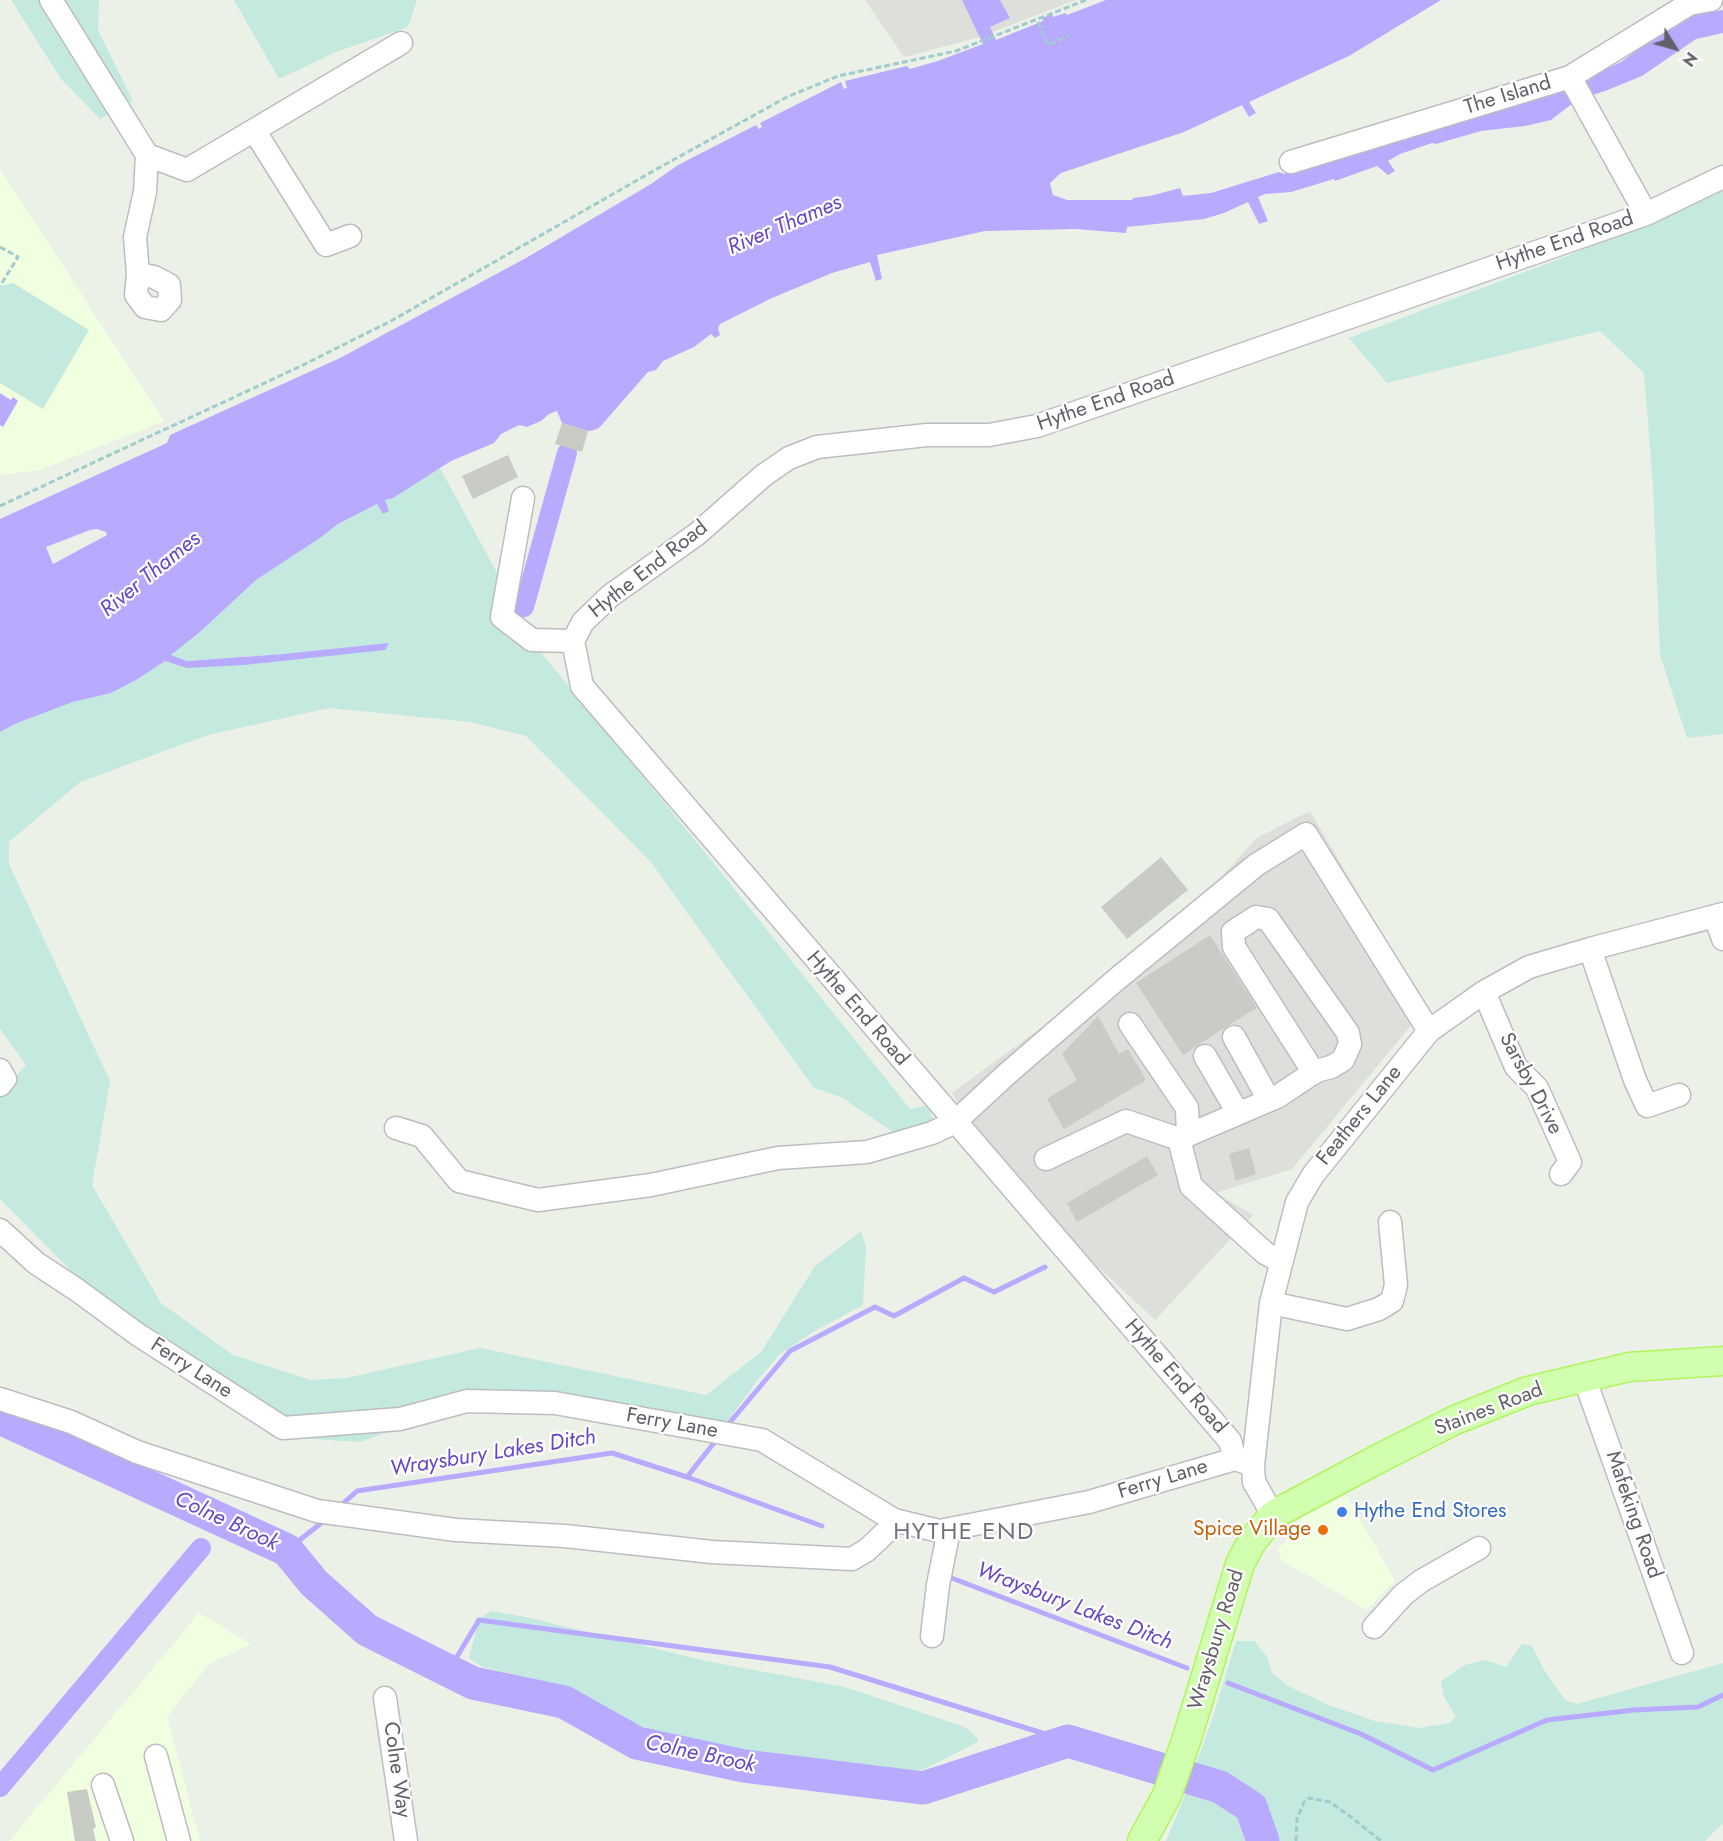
<!DOCTYPE html>
<html>
<head>
<meta charset="utf-8">
<style>
  body { margin:0 }
  #map { position:relative; width:1723px; height:1841px; overflow:hidden; background:#ecf1e8; font-family:Jost,sans-serif }
  canvas { display:block }
  .north { position:absolute; left:1645px; top:18px; width:60px; height:60px; -webkit-text-stroke:4px #fff; paint-order:stroke; rotate:127deg; font-size:16px; font-weight:700; line-height:24px; text-align:center; color:#615f68 }
  .north::after { content:''; display:block; margin:auto; width:21px; height:27px; background:#615f68; clip-path:polygon(50% 0,100% 100%,50% 72%,0 100%) }
</style>
</head>
<body>
<div id="map">
<canvas width="1723" height="1841"></canvas>
<div class="north">N</div>
</div>
<script>
const context = document.querySelector('canvas').getContext('2d');
context.lineJoin = 'round';
function fill(path, color) { context.fillStyle = color; context.fill(path, 'evenodd'); }
const poly = rows => new Path2D(rows.map(r => 'M' + r).join(''));
function strokePath(path, color, width, dash) { context.strokeStyle = color; context.lineWidth = width; context.lineCap = dash ? 'butt' : 'round'; context.setLineDash(dash || []); context.stroke(path); }
function write(font, color, halo, rows, align = 'center') {
  context.font = font + ' Jost,sans-serif'; context.lineWidth = 4.5; context.setLineDash([]); context.textBaseline = 'middle'; context.strokeStyle = halo; context.fillStyle = color; for (const [text, x, y, turn = 0] of rows) {
    context.save(); context.translate(x, y); context.rotate((+turn || 0) * Math.PI / 180); context.textAlign = isNaN(turn) ? turn : align; if (halo) context.strokeText(text, 0, 0); context.fillText(text, 0, 0); context.restore();
  }
}
const commercial = poly([
  [0,169,164,421,40,470,0,475],
  [1347,1496,1395,1581,1367,1610,1281,1560,1278,1550,1308,1511],
  [199,1613,251,1644,209,1664,167,1717,200,1841,9,1841]
]);
const industrial = poly([
  [865,0,1076,0,980,37,904,57],
  [1310,811,1419,997,1423,1011,1292,1169,1216,1193,1253,1215,1155,1320,1083,1253,974,1129,952,1093,1057,1016,1198,902,1257,838]
]);
const green = poly([
  [11,0,99,0,98,30,133,101,100,119,61,79],
  [234,0,417,0,408,27,336,52,279,79],
  [1723,186,1723,734,1687,738,1660,655,1653,486,1644,373,1600,331,1387,383,1349,338,1570,255],
  [13,283,89,330,43,409,0,383,0,286],
  [440,468,539,650,712,861,910,1109,928,1105,934,1122,895,1133,841,1097,814,1088,650,861,526,736,470,722,329,708,208,735,80,782,9,842,9,864,110,1081,92,1185,161,1303,233,1355,311,1380,346,1378,480,1348,706,1395,761,1352,815,1266,861,1231,866,1247,863,1305,813,1332,780,1354,757,1381,719,1433,571,1408,467,1404,360,1442,312,1439,273,1417,96,1296,0,1199,0,1094,26,1065,0,1029,0,732,17,723,73,702,111,693,138,679,165,661,187,668,284,654,187,661,171,655,200,632,256,580,320,538,338,524,377,504,383,514,389,511,385,500],
  [491,1611,526,1617,706,1661,845,1687,962,1726,969,1730,978,1739,977,1742,970,1746,918,1772,900,1778,879,1781,861,1780,698,1750,529,1678,483,1667,469,1658,479,1619],
  [1236,1641,1254,1641,1267,1657,1272,1673,1288,1686,1331,1706,1375,1721,1419,1728,1449,1723,1456,1717,1444,1697,1441,1681,1465,1665,1484,1660,1506,1667,1522,1644,1532,1646,1543,1668,1565,1700,1577,1704,1723,1663,1723,1823,1705,1841,1166,1841,1185,1795,1214,1714]
]);
const water = poly([
  [962,0,1000,0,1010,18,990,27,996,40,1043,21,1042,18,1052,14,1053,17,1065,13,1067,15,1106,0,1441,0,1349,56,1249,102,1256,113,1249,117,1242,105,1184,132,1061,173,1050,183,1053,195,1067,200,1132,200,1133,198,1150,196,1180,188,1183,196,1211,193,1279,172,1284,174,1310,161,1503,104,1545,97,1621,62,1672,24,1689,16,1723,10,1723,33,1696,39,1642,76,1605,91,1577,100,1551,120,1525,126,1481,131,1436,144,1432,143,1400,154,1388,161,1395,171,1388,175,1377,166,1335,181,1334,179,1291,192,1265,194,1258,197,1268,221,1259,224,1248,202,1224,213,1204,219,1127,227,1126,233,1075,229,985,231,877,255,882,279,876,281,870,262,832,273,772,298,720,324,718,328,720,335,715,338,711,334,694,347,663,361,656,370,648,372,599,428,594,430,588,431,562,423,557,411,549,414,541,421,527,427,519,425,501,434,494,443,451,461,393,498,385,500,389,511,383,514,377,504,338,524,320,538,256,580,200,632,171,655,187,661,284,654,389,643,385,650,244,665,187,668,165,661,138,679,111,693,73,702,17,723,0,732,0,519,167,443,170,435,340,358,526,258,651,184,678,165,756,125,759,129,762,127,760,123,841,82,844,89,847,88,845,81,907,66,910,69,938,61,983,44],
  [97,529,106,532,107,535,53,564,46,547,90,530],
  [0,393,11,400,13,397,18,401,3,427,0,425]
]);
const stream = poly([
  [726,1427,790,1351,875,1307,894,1316,964,1278,994,1292,1045,1267],
  [687,1477,717,1439],
  [338,1508,357,1491,612,1453,687,1477,822,1526],
  [287,1550,325,1520],
  [949,1577,1187,1668],
  [449,1670,479,1620,830,1667,1068,1741],
  [1228,1683,1361,1734,1433,1770,1547,1720,1634,1710,1698,1707,1723,1695]
]);
const canal = poly([
  [524,607,567,453],
  [0,1787,201,1548]
]);
const river = poly([
  [0,1418,287,1550,314,1583,367,1630,473,1683,564,1702,637,1743,744,1766,923,1788,1068,1741,1220,1787,1251,1807,1263,1841]
]);
const building = poly([
  [562,423,588,431,582,452,555,444],
  [508,455,518,477,473,499,462,476],
  [1161,857,1188,890,1127,939,1101,907],
  [1210,935,1257,1008,1227,1026,1183,1055,1136,983],
  [1098,1016,1119,1054,1128,1049,1146,1080,1064,1129,1047,1099,1077,1080,1062,1054],
  [1249,1148,1256,1174,1236,1181,1229,1154],
  [1147,1156,1158,1175,1077,1222,1067,1203],
  [87,1789,96,1827,93,1829,96,1841,75,1841,67,1792]
]);
const path = poly([
  [1038,22,1048,45,1068,36],
  [0,247,18,257,0,286],
  [0,506,299,367,391,321,655,170,787,97,838,76,956,51,1086,0],
  [1296,1841,1297,1819,1304,1802,1309,1798,1330,1802,1351,1817,1381,1841]
]);
const minor = poly([
  [51,0,147,155,187,170,401,43],
  [1570,77,1646,214],
  [254,130,326,245,350,236],
  [1291,162,1570,77,1689,4,1711,0],
  [138,274,154,277,169,285,170,300,161,310,145,307,136,295,138,274,135,237,145,192,147,155],
  [523,498,502,617,532,640,573,641],
  [1715,916,1723,939],
  [1590,949,1635,1080,1647,1106,1679,1095],
  [1484,992,1516,1067,1537,1088,1570,1162,1561,1174],
  [1130,1024,1187,1108,1188,1135],
  [1234,1037,1269,1100],
  [1205,1056,1238,1113],
  [0,1070,5,1079,0,1085],
  [396,1128,422,1136,459,1181,538,1200,651,1185,778,1158,867,1152,932,1133,955,1122,1008,1073,1117,979,1256,865,1306,834,1429,1031],
  [1046,1159,1126,1121,1179,1139],
  [0,1230,36,1263,77,1290,137,1334,283,1428,400,1419,467,1401,555,1403,762,1440,894,1520,939,1531,1089,1502,1235,1459],
  [1281,1262,1265,1253,1191,1186,1179,1139,1277,1097,1316,1071,1331,1067,1343,1060,1350,1044,1348,1033,1268,919,1256,917,1233,932,1234,947,1314,1073],
  [1271,1303,1347,1319,1379,1309,1392,1301,1396,1285,1390,1222],
  [1584,1377,1682,1653],
  [0,1399,71,1422,137,1452,317,1511,456,1530,565,1536,712,1552,852,1559,867,1550,888,1530,894,1520],
  [1253,1465,1235,1459,1230,1441,582,686,573,641,583,622,610,596,697,534,764,475,789,458,817,447,927,435,989,435,1037,426,1646,214,1723,177],
  [1273,1515,1254,1482,1253,1465,1271,1303,1297,1202,1313,1175,1429,1031,1484,992,1529,967,1590,949,1723,914],
  [1374,1627,1403,1595,1421,1581,1479,1548],
  [932,1636,938,1585,949,1530],
  [385,1698,406,1841],
  [156,1756,179,1841],
  [103,1785,122,1841]
]);
const major = poly([
  [1142,1841,1167,1795,1187,1738,1240,1564,1251,1543,1273,1515,1376,1460,1455,1420,1528,1391,1629,1367,1723,1361]
]);
const markers = [
  [1342,1512,6,"#3f7fe0"],
  [1323,1530,6,"#e8710a"]
];
const streetNames = [
  ["The Island",1508,96,-17],
  ["Hythe End Road",1565,242,-19],
  ["Hythe End Road",1106,402,-19],
  ["Hythe End Road",649,570,-38],
  ["Hythe End Road",857,1009,49],
  ["Sarsby Drive",1530,1084,62],
  ["Feathers Lane",1360,1116,-51],
  ["Ferry Lane",191,1369,33],
  ["Hythe End Road",1175,1377,49],
  ["Staines Road",1489,1410,-21],
  ["Ferry Lane",672,1424,10],
  ["Ferry Lane",1163,1480,-17],
  ["Mafeking Road",1633,1515,71],
  ["Wraysbury Road",1217,1640,-73],
  ["Colne Way",396,1770,82]
];
const shopNames = [
  ["Hythe End Stores",1354,1512]
];
const foodNames = [
  ["Spice Village",1311,1530]
];
const waterNames = [
  ["River Thames",785,226,-23],
  ["River Thames",151,575,-39],
  ["Wraysbury Lakes Ditch",493,1454,-9],
  ["Colne Brook",226,1522,25],
  ["Wraysbury Lakes Ditch",1074,1607,21],
  ["Colne Brook",700,1755,12]
];
const quarterNames = [
  ["HYTHE END",964,1533]
];
fill(commercial, '#efffdf');
fill(industrial, '#dde0da');
fill(green, '#c4e9df');
fill(water, '#b8aaff');
strokePath(stream, '#b8aaff', 5);
strokePath(canal, '#b8aaff', 20);
strokePath(river, '#b8aaff', 33);
fill(building, '#c9ccc4');
strokePath(minor, '#bebcc3', 25);
strokePath(major, '#b1f55d', 31);
strokePath(path, '#9fcccc', 3, [6, 3]);
strokePath(minor, '#fff', 22);
strokePath(major, '#d1ffaf', 28);
for (const [x, y, r, color] of markers) { const dot = new Path2D(); dot.arc(x, y, r, 0, 2 * Math.PI); context.fillStyle = color; context.fill(dot); strokePath(dot, '#fff', 2); }
write('21px', '#615f68', '#fff', streetNames);
write('21px', '#366cbe', '#fff', shopNames, 'left');
write('21px', '#c56008', '#fff', foodNames, 'right');
write('italic 22px', '#6747c7', '#fff', waterNames);
context.letterSpacing = '1.5px';
write('24px', '#72707a', '#fff', quarterNames);
context.letterSpacing = '0px';
</script>
</body>
</html>
